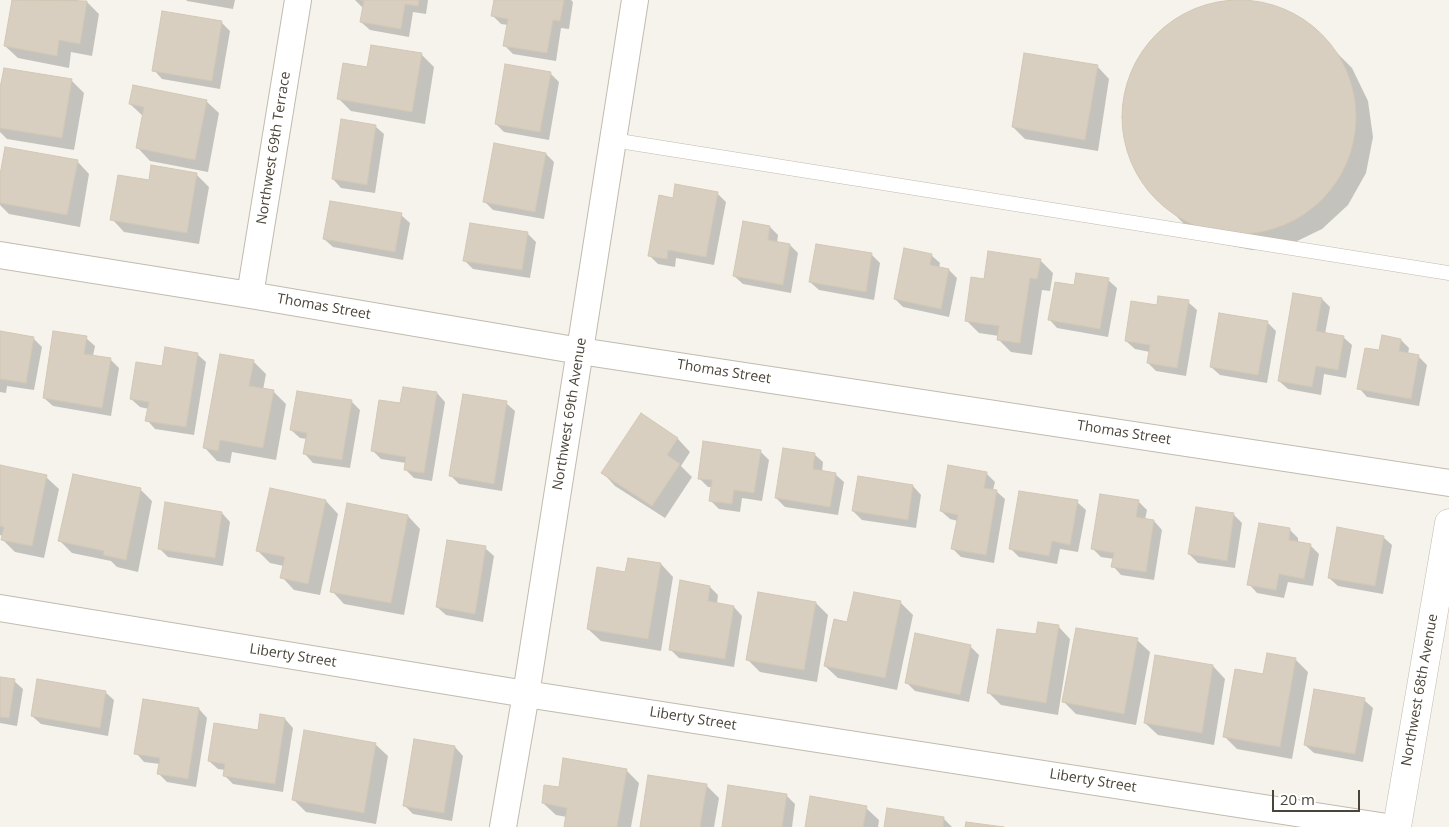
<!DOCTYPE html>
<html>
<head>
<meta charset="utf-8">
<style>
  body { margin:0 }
  #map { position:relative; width:1449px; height:827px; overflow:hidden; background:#f6f3ec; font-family:"Open Sans",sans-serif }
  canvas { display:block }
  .scale { position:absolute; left:1272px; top:790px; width:88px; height:22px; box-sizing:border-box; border:2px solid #4b4439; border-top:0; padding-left:6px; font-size:15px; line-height:18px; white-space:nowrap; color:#4b4439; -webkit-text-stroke:4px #fff; paint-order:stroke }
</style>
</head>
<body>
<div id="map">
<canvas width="1449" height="827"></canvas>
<div class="scale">20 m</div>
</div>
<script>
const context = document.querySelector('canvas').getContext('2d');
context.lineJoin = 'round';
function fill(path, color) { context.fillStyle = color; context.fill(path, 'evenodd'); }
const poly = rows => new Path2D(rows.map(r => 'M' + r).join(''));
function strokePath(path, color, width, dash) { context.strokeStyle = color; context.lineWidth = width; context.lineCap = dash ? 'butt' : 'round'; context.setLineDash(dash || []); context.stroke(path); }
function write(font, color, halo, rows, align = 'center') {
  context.font = font + ' "Open Sans",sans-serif'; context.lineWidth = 4.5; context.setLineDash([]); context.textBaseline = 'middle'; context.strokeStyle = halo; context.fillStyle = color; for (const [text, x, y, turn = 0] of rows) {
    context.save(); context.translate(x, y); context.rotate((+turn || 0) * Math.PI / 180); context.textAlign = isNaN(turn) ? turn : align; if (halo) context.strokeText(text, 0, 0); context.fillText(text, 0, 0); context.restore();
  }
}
const shadow = poly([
  [13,0,76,0,87,2,99,14,92,56,71,52,69,68,18,58,5,46],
  [186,0,235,0,233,9,187,1],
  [355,0,428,0,426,14,413,12,409,37,370,30,361,22,364,7,362,7],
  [495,0,571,0,573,2,569,29,561,28,556,61,513,54,504,45,508,25,501,24,493,16],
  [1231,1,1271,5,1307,23,1352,68,1368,101,1373,137,1366,173,1348,205,1322,229,1289,245,1252,250,1217,243,1185,225,1143,182,1126,145,1123,105,1134,66,1158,34,1191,11],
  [221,22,230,31,220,89,162,79,154,70],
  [372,46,422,55,434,67,425,124,351,111,339,99,368,69],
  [1097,66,1109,79,1098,151,1025,139,1013,127],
  [550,73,559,82,549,140,504,132,496,124],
  [72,81,84,93,74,150,7,139,0,132,0,95],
  [206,101,219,113,208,172,150,161,138,148,144,117,130,104],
  [375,126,384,134,375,193,341,188,333,179],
  [546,154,554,162,544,219,493,210,485,202],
  [77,161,89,174,80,227,9,214,0,205,0,182],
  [196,174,209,187,199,244,124,232,112,219,150,181],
  [717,193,726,202,714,265,676,258,675,267,658,264,649,255,674,200],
  [401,215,410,223,403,260,333,247,324,239],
  [770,227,778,235,777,243,790,245,798,253,791,293,743,284,734,276],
  [527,233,536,242,530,278,473,269,465,261],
  [817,245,872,255,880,263,874,300,819,290,810,282],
  [931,255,940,263,939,268,949,270,957,278,949,317,903,307,895,299],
  [1040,260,1053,273,1050,291,1042,290,1032,355,1011,352,998,339,999,336,979,333,966,320,985,280],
  [1108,280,1117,288,1108,337,1057,328,1049,319,1075,287],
  [1322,299,1330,307,1325,334,1343,337,1352,345,1346,378,1324,374,1321,395,1288,389,1279,381],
  [1188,302,1197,310,1186,376,1156,371,1148,363,1150,352,1135,349,1126,341,1158,307],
  [1267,322,1276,331,1267,383,1220,375,1211,367],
  [0,333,33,338,42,347,34,390,7,386,6,393,0,392],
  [86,338,95,346,93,356,110,359,119,368,111,416,53,406,44,398],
  [1401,340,1409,348,1408,354,1418,356,1427,365,1419,406,1367,397,1359,388,1380,352],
  [197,354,206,362,194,435,155,429,147,420,149,409,140,407,131,399,163,367],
  [253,361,266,374,263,390,273,391,286,404,276,460,232,452,230,463,217,461,205,448],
  [437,393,445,402,432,481,414,478,405,469,406,463,381,459,372,450,401,405],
  [351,401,360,410,350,468,313,463,305,454,307,439,300,438,291,430],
  [506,403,515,411,502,491,459,484,451,476],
  [641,415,678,439,690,452,681,466,692,477,665,518,615,486,603,473],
  [760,451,769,460,762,501,742,498,740,512,719,509,710,500,712,487,708,487,699,478],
  [814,454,823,462,822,472,835,474,844,482,838,515,785,507,776,498],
  [0,467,46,477,59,489,44,558,15,552,2,539,3,536,0,535],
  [986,473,995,482,993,490,996,491,1005,499,994,563,961,557,953,549,958,521,950,519,941,511],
  [913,486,921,495,916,528,862,520,853,511],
  [140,489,152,501,138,572,117,567,111,561,72,553,60,541],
  [326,501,338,514,320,595,294,590,282,577,284,566,270,563,257,550],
  [1138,501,1147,510,1145,520,1154,521,1162,530,1154,580,1121,575,1113,566,1114,559,1101,557,1093,549],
  [1077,502,1086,510,1078,552,1060,549,1057,564,1019,557,1011,549],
  [222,513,230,522,223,566,168,557,159,548],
  [1234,515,1242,523,1235,568,1198,563,1189,554],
  [408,516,420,529,404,615,344,604,332,591],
  [1290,530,1298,538,1298,543,1310,545,1319,554,1313,586,1288,582,1284,598,1257,593,1249,584],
  [1383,537,1392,545,1383,594,1338,586,1329,578],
  [485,548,494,556,483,622,446,615,437,607],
  [661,564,673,577,661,651,601,641,588,629,626,573],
  [710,587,718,595,717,604,734,607,742,616,734,667,679,658,670,649],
  [900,602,913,615,897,690,838,678,825,666,848,623],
  [816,603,828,615,817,682,760,672,748,660],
  [1058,626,1070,639,1058,715,1001,705,988,692,1037,636],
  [1137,640,1150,652,1136,725,1076,714,1064,702],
  [970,646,979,655,969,702,915,691,906,682],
  [1295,659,1308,672,1292,759,1237,749,1225,737,1264,675],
  [1213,666,1225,679,1214,745,1158,735,1145,723],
  [0,678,14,681,23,689,17,726,0,723],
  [105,692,114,700,108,736,41,724,32,716],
  [1364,700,1373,708,1363,762,1314,753,1305,745],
  [199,709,207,718,196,787,167,782,158,773,160,764,144,762,136,753],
  [285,719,293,728,283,792,233,784,225,776,225,770,218,769,209,761,259,731],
  [375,744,388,756,376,824,306,812,294,800],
  [455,747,463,756,452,821,413,814,404,805],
  [626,770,639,783,631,827,565,827,567,817,556,815,543,803,560,788],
  [706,785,719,798,714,827,641,827],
  [786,795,795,804,792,827,723,827],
  [866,808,879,820,878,827,806,827],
  [944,819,952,827,886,827]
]);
const building = poly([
  [12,0,87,1,80,44,59,40,57,56,4,46,12,0],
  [361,0,419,0,418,6,405,4,401,29,360,22,364,0,361,0],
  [494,0,564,0,560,21,553,20,547,53,503,46,508,19,491,16,494,0],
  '1122 117a117 117 0 1 1 234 0a117 117 0 1 1-234 0Z',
  [162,11,222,21,212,81,152,71,162,11],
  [371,45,422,53,412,112,337,99,343,63,367,67,371,45],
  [1024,53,1098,65,1085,140,1012,127,1024,53],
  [505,64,551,72,540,132,495,124,505,64],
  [4,68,72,79,62,138,0,128,0,88,4,68],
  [133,85,207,100,195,160,136,148,144,107,129,104,133,85],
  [341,119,376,125,367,185,332,179,341,119],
  [494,143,546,153,535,212,483,202,494,143],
  [5,147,78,160,67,215,0,203,0,175,5,147],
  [151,165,197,173,187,233,110,220,118,175,149,180,151,165],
  [675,184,718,192,706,257,668,250,667,259,648,256,659,195,673,198,675,184],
  [330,201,402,213,395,252,323,239,330,201],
  [743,221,770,226,768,240,790,244,783,285,733,276,743,221],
  [470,223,528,232,522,270,463,261,470,223],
  [816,244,872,253,866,292,809,282,816,244],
  [904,248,932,254,930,265,949,269,941,309,894,299,904,248],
  [988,251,1041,259,1037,279,1030,278,1020,343,997,340,999,326,965,321,971,277,984,279,988,251],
  [1076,273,1109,278,1100,329,1048,320,1055,282,1074,285,1076,273],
  [1293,293,1322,298,1316,331,1344,336,1338,370,1316,366,1312,387,1278,381,1293,293],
  [1158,296,1189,300,1177,368,1147,363,1150,345,1125,341,1131,301,1157,305,1158,296],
  [1219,313,1268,321,1258,375,1210,367,1219,313],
  [0,331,34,337,26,383,0,379,0,331],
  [53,331,87,336,84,354,111,358,102,408,43,398,53,331],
  [1382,335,1401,339,1399,351,1419,355,1411,399,1357,389,1365,348,1379,350,1382,335],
  [165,347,198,353,186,427,145,421,149,402,130,399,136,362,162,366,165,347],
  [220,354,254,360,249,386,274,390,263,448,220,440,218,451,203,448,220,354],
  [403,387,437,392,424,473,404,470,406,457,371,451,379,400,400,403,403,387],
  [297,391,352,400,342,460,303,454,307,433,290,430,297,391],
  [463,394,507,401,494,484,449,476,463,394],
  [641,413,678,438,667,455,680,464,652,506,601,473,641,413],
  [703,441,761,450,754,493,734,490,732,504,709,501,712,480,698,479,703,441],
  [783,448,815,453,813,469,836,473,830,507,775,498,783,448],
  [0,465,47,475,32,546,1,540,4,527,0,526,0,465],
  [948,465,987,472,984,488,997,490,986,555,951,549,958,515,940,511,948,465],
  [73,474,141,488,126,560,103,555,104,551,58,541,73,474],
  [858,476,913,485,908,520,852,511,858,476],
  [270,488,326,500,308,584,280,578,285,557,256,551,270,488],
  [1019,491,1078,500,1070,545,1052,541,1049,556,1009,549,1019,491],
  [1100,494,1139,500,1136,517,1154,520,1146,572,1111,567,1114,553,1091,549,1100,494],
  [165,502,222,512,215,558,158,549,165,502],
  [347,503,408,515,391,603,330,592,347,503],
  [1196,507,1234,513,1227,561,1188,554,1196,507],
  [1259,523,1290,528,1289,540,1311,544,1304,579,1279,574,1276,590,1247,585,1259,523],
  [1337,527,1384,536,1375,586,1328,578,1337,527],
  [447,540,486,546,475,614,436,607,447,540],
  [628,558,661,563,648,639,587,629,597,567,625,572,628,558],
  [680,580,710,586,708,601,734,606,725,659,669,650,680,580],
  [758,592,816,602,804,670,746,660,758,592],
  [854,592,901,601,885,678,824,666,834,619,847,622,854,592],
  [1038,622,1059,625,1046,703,987,693,997,629,1036,634,1038,622],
  [1076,628,1138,638,1124,714,1062,702,1076,628],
  [915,633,971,645,960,695,905,683,915,633],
  [1267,653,1296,658,1280,747,1223,737,1235,669,1263,674,1267,653],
  [1155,655,1213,665,1202,733,1144,723,1155,655],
  [0,677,15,679,9,718,0,717,0,677],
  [37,679,106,691,100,728,31,716,37,679],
  [1314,689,1365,698,1355,754,1304,745,1314,689],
  [143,699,199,708,188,779,157,774,160,758,134,754,143,699],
  [260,714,285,718,275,784,223,776,225,764,208,761,214,723,258,730,260,714],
  [304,730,376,743,364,813,292,800,304,730],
  [414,739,455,746,444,813,403,806,414,739],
  [563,758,627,769,617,827,564,827,567,808,542,803,544,785,559,787,563,758],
  [648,775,707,784,700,827,640,827,648,775],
  [728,785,787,794,782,827,722,827,728,785],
  [810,796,867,806,863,827,805,827,810,796],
  [887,808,944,817,943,827,884,827,887,808],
  [966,822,1004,827,965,827,966,822]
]);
const service = poly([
  [613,140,1449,273]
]);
const minor = poly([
  [0,255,250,295,580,351,1449,483],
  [250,295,298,0],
  [0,608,526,694,1387,827],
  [503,827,526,694,635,0]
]);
const tertiary = poly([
  [1397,827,1449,523]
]);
const streetNames = [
  ["Northwest 69th Terrace",274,148,-81],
  ["Thomas Street",324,307,10],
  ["Thomas Street",724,372,9],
  ["Northwest 69th Avenue",570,414,-81],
  ["Thomas Street",1124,433,9],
  ["Liberty Street",293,656,9],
  ["Northwest 68th Avenue",1420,690,-80],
  ["Liberty Street",693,719,9],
  ["Liberty Street",1093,781,9]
];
fill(shadow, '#0003');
fill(building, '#d8cfc1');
strokePath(building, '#d3c7b4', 1);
strokePath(service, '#c2bbae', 15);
strokePath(minor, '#c2bbae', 28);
strokePath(tertiary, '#c2bbae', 29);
strokePath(service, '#fff', 14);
strokePath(minor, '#fff', 26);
strokePath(tertiary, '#fff', 28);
write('14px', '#4b4439', '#fff', streetNames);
</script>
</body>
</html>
